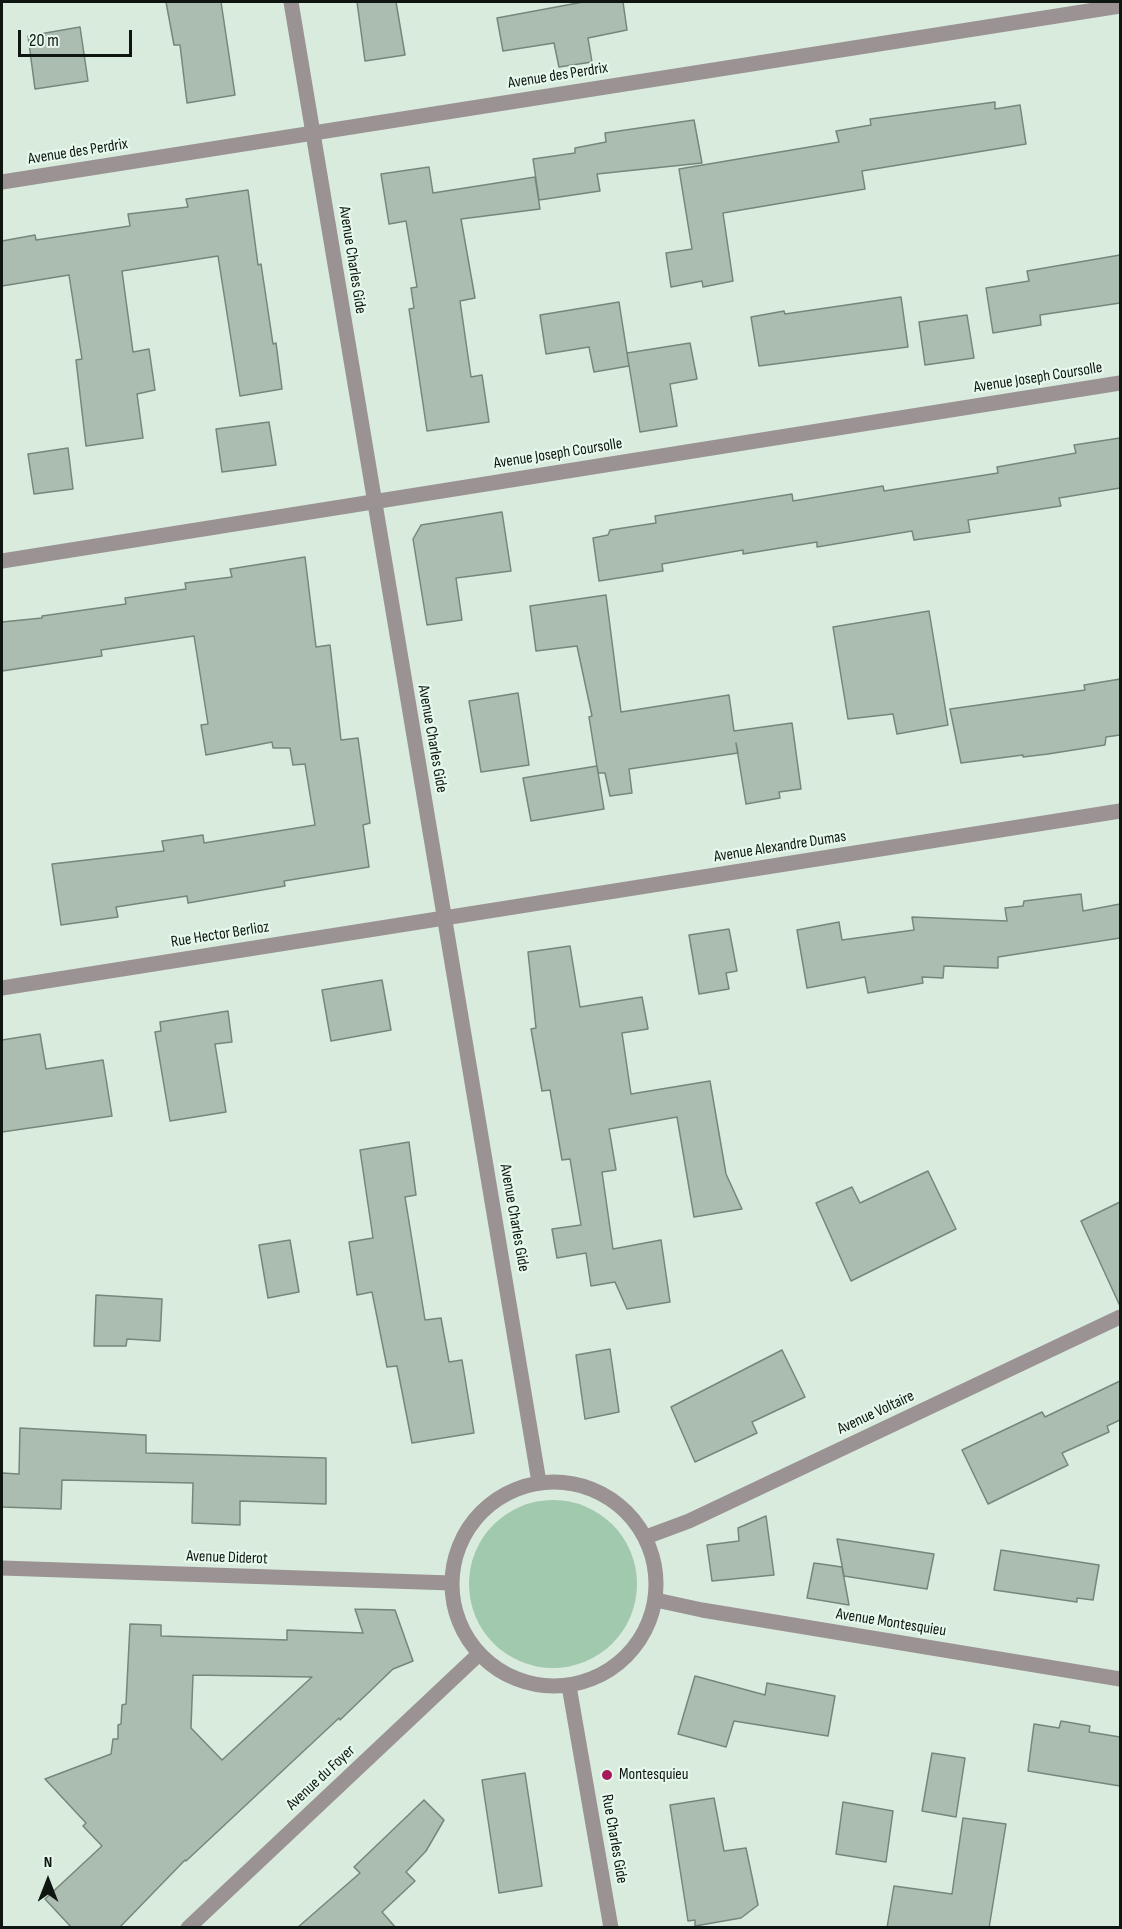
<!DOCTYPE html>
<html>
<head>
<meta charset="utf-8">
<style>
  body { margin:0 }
  #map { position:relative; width:1122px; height:1929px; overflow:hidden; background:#d8ebdd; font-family:"Sofia Sans Condensed",sans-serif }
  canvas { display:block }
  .frame { position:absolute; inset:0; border:3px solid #0f1511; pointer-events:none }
  .north { position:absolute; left:18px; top:1851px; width:60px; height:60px; -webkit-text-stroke:4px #e5f8eb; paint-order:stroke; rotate:0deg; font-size:16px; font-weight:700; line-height:24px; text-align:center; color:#0f1511 }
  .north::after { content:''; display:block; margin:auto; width:21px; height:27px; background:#0f1511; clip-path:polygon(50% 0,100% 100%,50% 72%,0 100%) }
  .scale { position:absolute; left:18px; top:30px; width:114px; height:27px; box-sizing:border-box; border:3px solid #0f1511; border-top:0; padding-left:8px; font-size:18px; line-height:21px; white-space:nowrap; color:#0f1511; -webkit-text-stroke:4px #e5f8eb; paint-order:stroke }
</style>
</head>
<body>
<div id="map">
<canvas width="1122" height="1929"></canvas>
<div class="frame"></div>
<div class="north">N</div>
<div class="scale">20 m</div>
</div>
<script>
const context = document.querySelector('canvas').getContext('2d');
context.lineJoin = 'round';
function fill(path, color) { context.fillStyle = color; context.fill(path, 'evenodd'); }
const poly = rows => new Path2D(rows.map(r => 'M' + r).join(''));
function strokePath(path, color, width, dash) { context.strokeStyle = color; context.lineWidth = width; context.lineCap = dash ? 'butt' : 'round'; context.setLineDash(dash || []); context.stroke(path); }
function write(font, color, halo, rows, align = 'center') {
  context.font = font + ' "Sofia Sans Condensed",sans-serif'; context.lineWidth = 4.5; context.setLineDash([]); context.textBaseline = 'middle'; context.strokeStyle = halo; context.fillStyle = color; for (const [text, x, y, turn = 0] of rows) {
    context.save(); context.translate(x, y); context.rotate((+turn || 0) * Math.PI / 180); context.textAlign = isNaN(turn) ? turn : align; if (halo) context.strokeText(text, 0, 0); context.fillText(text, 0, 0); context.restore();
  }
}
const green = poly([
  '469 1584a84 84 0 1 1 168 0a84 84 0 1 1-168 0Z'
]);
const building = poly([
  [166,2,221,2,235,95,187,103,180,45,174,45,166,2],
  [357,2,396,2,405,55,365,61,357,2],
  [583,2,623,2,627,30,588,38,592,62,559,67,554,43,503,51,497,18,583,2],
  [80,27,88,81,35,89,28,36,80,27],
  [995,102,995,109,1020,105,1026,144,862,171,865,189,723,213,733,281,703,287,702,281,671,287,666,253,692,249,679,169,839,142,836,131,871,125,870,119,995,102],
  [694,120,702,163,597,174,600,191,539,200,533,159,575,153,575,148,606,142,605,133,694,120],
  [429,167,433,193,535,177,540,209,461,219,475,298,460,301,471,377,482,375,489,422,427,431,409,309,414,308,411,288,417,287,406,221,389,224,381,174,429,167],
  [248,190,258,265,261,264,273,344,276,343,282,389,240,396,218,256,122,271,133,352,149,349,155,390,137,394,143,438,86,446,76,360,82,359,69,275,2,286,2,241,35,235,36,240,130,226,128,214,188,207,186,199,248,190],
  [1120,255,1120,303,1040,315,1041,325,993,333,986,288,1029,281,1027,271,1120,255],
  [901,297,908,347,759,366,751,317,784,311,785,314,901,297],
  [619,302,629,366,594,372,589,347,546,354,540,315,619,302],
  [967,315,974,358,925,365,919,322,967,315],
  [690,343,697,379,670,384,677,426,640,432,627,353,690,343],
  [269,422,276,465,222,472,216,429,269,422],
  [1120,438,1120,488,1059,498,1061,506,968,520,970,532,914,540,912,531,817,547,817,542,743,554,743,550,662,564,663,571,599,581,593,538,608,535,610,530,656,523,655,516,792,494,793,501,883,486,884,491,998,473,997,467,1076,453,1074,445,1120,438],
  [68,448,73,489,34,494,28,454,68,448],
  [502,512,511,571,456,578,462,620,427,625,413,539,421,525,502,512],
  [305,557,316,647,330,645,341,740,358,738,370,823,363,825,369,867,284,881,285,886,188,903,187,896,116,907,118,917,61,925,52,864,164,851,162,841,203,835,204,843,315,825,305,764,293,765,290,748,273,748,272,742,206,755,201,725,208,724,194,636,101,650,102,656,2,671,2,622,42,618,42,616,126,604,125,598,186,589,185,583,232,577,230,569,305,557],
  [606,595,621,712,729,695,734,731,792,723,801,789,779,792,780,798,746,804,736,743,738,753,629,769,632,793,610,796,605,773,598,773,589,717,592,716,577,646,536,651,530,606,606,595],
  [929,611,948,725,897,734,893,714,848,719,833,627,929,611],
  [1120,679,1120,735,1106,737,1105,745,1048,754,1023,757,1023,755,961,763,950,709,1085,690,1084,685,1120,679],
  [518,693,529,765,481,772,469,701,518,693],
  [597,766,604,809,531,821,523,778,597,766],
  [1081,894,1083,911,1120,904,1120,938,998,957,998,968,944,966,943,978,922,977,923,983,868,993,865,977,807,988,797,930,839,922,842,940,914,930,912,917,1007,921,1005,908,1023,906,1024,901,1081,894],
  [729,929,737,971,726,973,729,989,699,994,689,935,729,929],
  [570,946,580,1007,642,997,648,1029,622,1033,631,1094,710,1081,726,1174,742,1209,694,1217,677,1117,609,1129,616,1170,602,1172,613,1249,661,1240,670,1302,627,1309,615,1282,591,1286,586,1253,557,1258,552,1229,581,1225,570,1159,562,1160,550,1090,542,1091,531,1029,536,1028,528,952,570,946],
  [382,980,391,1030,331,1041,322,990,382,980],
  [228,1011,232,1042,215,1044,226,1112,170,1121,155,1032,161,1031,160,1022,228,1011],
  [40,1034,46,1069,103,1060,112,1116,2,1132,2,1040,40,1034],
  [409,1142,416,1195,405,1197,425,1320,441,1318,449,1362,462,1360,474,1433,412,1443,397,1366,387,1367,372,1292,357,1295,349,1242,373,1238,360,1150,409,1142],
  [928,1171,956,1229,851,1281,816,1203,852,1187,860,1203,928,1171],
  [1120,1202,1120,1306,1081,1221,1120,1202],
  [290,1240,299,1292,268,1298,259,1245,290,1240],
  [96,1295,162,1299,160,1341,127,1339,126,1346,94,1346,96,1295],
  [610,1349,619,1412,585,1419,576,1355,610,1349],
  [782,1350,805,1397,752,1422,757,1433,695,1462,671,1407,782,1350],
  [1120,1381,1120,1420,1107,1426,1109,1432,1062,1453,1068,1465,988,1504,962,1450,1042,1412,1045,1417,1120,1381],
  [20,1428,146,1435,146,1453,326,1458,326,1504,240,1501,240,1525,192,1523,193,1483,62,1480,61,1509,2,1507,2,1473,19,1474,20,1428],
  [766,1516,774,1575,712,1581,707,1545,739,1541,738,1528,766,1516],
  [837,1539,934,1554,927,1589,844,1576,837,1539],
  [1001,1550,1099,1565,1093,1600,1077,1598,1077,1602,994,1590,1001,1550],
  [814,1563,842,1567,849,1605,807,1598,814,1563],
  [355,1609,395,1610,413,1661,393,1669,340,1720,339,1718,186,1861,185,1860,119,1928,72,1928,45,1899,102,1846,83,1826,86,1823,45,1779,111,1754,113,1739,118,1739,118,1725,121,1724,122,1705,126,1704,130,1624,161,1625,161,1636,287,1640,287,1630,363,1633,355,1609],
  [193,1675,312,1677,222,1760,191,1728,193,1675],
  [695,1676,765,1695,767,1683,835,1696,828,1736,734,1721,726,1747,678,1734,695,1676],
  [1061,1721,1090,1726,1089,1732,1120,1737,1120,1786,1028,1771,1034,1724,1059,1728,1061,1721],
  [932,1753,965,1758,956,1817,922,1811,932,1753],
  [525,1773,542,1886,499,1893,482,1780,525,1773],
  [714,1798,724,1851,746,1848,758,1905,741,1918,695,1926,695,1920,688,1921,670,1805,714,1798],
  [424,1800,444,1820,426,1851,406,1872,415,1881,382,1912,396,1928,297,1928,360,1873,354,1867,424,1800],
  [843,1802,893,1811,886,1862,836,1854,843,1802],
  [963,1818,1006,1824,989,1928,887,1928,894,1886,952,1894,963,1818]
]);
const minor = poly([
  [2,182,1120,6],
  [2,561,1120,383],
  [2,988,1120,811],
  [646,1537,689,1521,1120,1317],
  [2,1568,451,1583],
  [656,1600,702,1610,1120,1679],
  [188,1928,479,1654]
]);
const tertiary = poly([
  [291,2,539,1482],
  '452 1584a102 102 0 1 1 204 0a102 102 0 1 1-204 0Z',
  [569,1686,611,1928]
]);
const markers = [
  [607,1775,6,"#a5185c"]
];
const streetNames = [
  ["Avenue des Perdrix",558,76,-9],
  ["Avenue des Perdrix",78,152,-9],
  ["Avenue Charles Gide",352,260,81],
  ["Avenue Joseph Coursolle",1038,378,-9],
  ["Avenue Joseph Coursolle",558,454,-9],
  ["Avenue Charles Gide",432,739,80],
  ["Avenue Alexandre Dumas",780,847,-9],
  ["Rue Hector Berlioz",220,935,-9],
  ["Avenue Charles Gide",514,1218,80],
  ["Avenue Voltaire",876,1413,-25],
  ["Avenue Diderot",227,1558,2],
  ["Avenue Montesquieu",891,1623,9],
  ["Avenue du Foyer",321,1778,-43],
  ["Rue Charles Gide",614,1839,80]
];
const poiNames = [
  ["Montesquieu",619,1775]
];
fill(green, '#a0c9ad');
fill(building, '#abbdb0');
strokePath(building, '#75877b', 1.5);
strokePath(minor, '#9b9294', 15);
strokePath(tertiary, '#9b9294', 15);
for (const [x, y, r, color] of markers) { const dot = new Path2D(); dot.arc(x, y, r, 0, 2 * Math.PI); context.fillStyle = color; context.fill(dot); strokePath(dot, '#e5f8eb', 2); }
write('16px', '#0f1511', '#e5f8eb', streetNames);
write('16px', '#0f1511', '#e5f8eb', poiNames, 'left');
</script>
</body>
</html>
